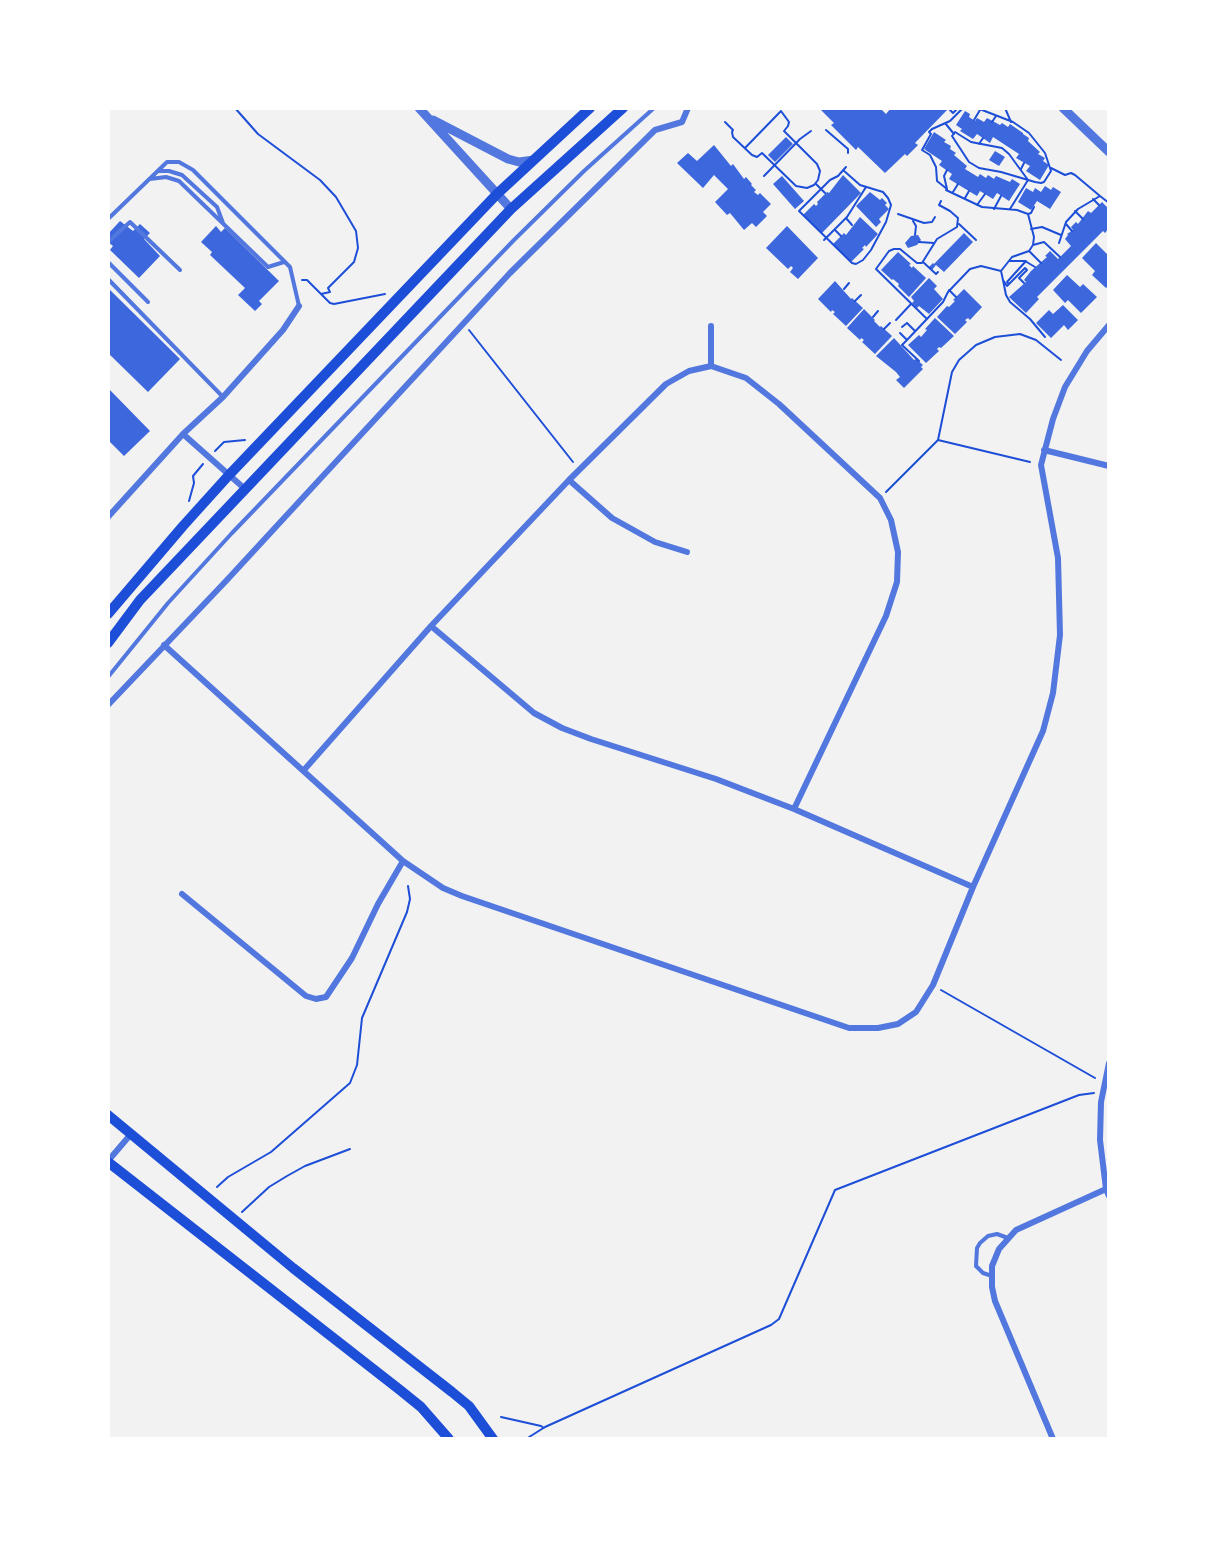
<!DOCTYPE html>
<html>
<head>
<meta charset="utf-8">
<style>
  body { margin:0 }
  #map { position:relative; width:1217px; height:1547px; overflow:hidden; background:#f2f2f2; font-family:Lato,sans-serif }
  canvas { display:block }
  .frame { position:absolute; inset:0; border:110px solid #fff; pointer-events:none }
</style>
</head>
<body>
<div id="map">
<canvas width="1217" height="1547"></canvas>
<div class="frame"></div>
</div>
<script>
const context = document.querySelector('canvas').getContext('2d');
context.lineJoin = 'round';
function fill(path, color) { context.fillStyle = color; context.fill(path, 'evenodd'); }
const poly = rows => new Path2D(rows.map(r => 'M' + r).join(''));
function strokePath(path, color, width, dash) { context.strokeStyle = color; context.lineWidth = width; context.lineCap = dash ? 'butt' : 'round'; context.setLineDash(dash || []); context.stroke(path); }
const building = poly([
  [819,108,880,108,886,114,891,108,949,108,915,143,918,145,907,156,905,154,885,173,858,147,856,150,831,125,834,123],
  [965,111,970,114,969,117,975,121,977,118,984,122,987,118,1000,125,1002,123,1008,127,1010,124,1023,133,1023,134,1029,138,1028,141,1040,152,1038,154,1045,158,1043,161,1049,165,1040,180,1026,171,1030,166,1016,158,1019,154,993,137,990,143,977,134,973,139,960,131,962,129,956,125],
  [934,132,946,140,944,142,951,146,950,149,956,153,954,155,967,166,965,169,978,177,980,174,986,178,988,175,994,179,996,176,1010,182,1012,179,1020,184,1009,201,997,193,993,199,980,191,977,196,949,179,952,174,939,165,942,161,924,149],
  [786,137,793,144,775,162,768,155],
  [714,145,731,166,733,164,744,179,746,177,752,184,751,185,756,190,754,192,758,195,760,193,771,204,763,212,767,216,756,227,752,223,744,230,730,213,727,215,715,202,728,189,714,175,703,188,677,163,688,153,697,161],
  [995,151,1005,157,999,166,989,160],
  [843,175,861,193,822,233,803,215,814,204,816,206,818,204,817,202,827,192,829,193],
  [782,176,804,201,795,209,773,184],
  [1045,186,1051,190,1053,187,1061,192,1050,209,1037,201,1031,210,1018,202,1026,188,1033,192,1035,188,1041,192],
  [870,192,880,200,882,198,887,203,885,205,889,209,879,219,881,222,876,227,856,206],
  [1102,202,1109,209,1109,228,1105,233,1103,231,1037,297,1039,299,1026,313,1009,297,1026,282,1024,280,1031,271,1047,257,1045,256,1050,251,1058,259,1071,246,1065,239,1068,235,1067,234,1073,230,1071,227,1076,222,1078,224,1088,211,1091,213],
  [860,217,878,234,866,247,865,245,862,248,864,249,851,262,833,244,844,233,846,235],
  [120,221,133,231,140,224,150,233,144,239,160,256,139,278,110,250,113,246,108,242,108,234],
  [216,226,221,232,225,228,279,281,259,301,262,304,255,311,238,295,245,288,210,255,212,252,201,242],
  [787,226,818,258,798,279,790,272,793,268,791,266,788,269,766,248],
  [964,233,973,242,944,272,936,265,932,270,929,267,933,263,934,264],
  [918,235,921,240,917,245,908,248,905,243,911,236],
  [1096,243,1109,256,1109,285,1106,288,1092,275,1095,271,1082,258],
  [898,252,911,264,909,265,912,268,913,266,926,278,909,297,898,286,899,284,893,279,892,280,881,270],
  [1067,275,1080,287,1083,284,1097,297,1081,313,1068,300,1065,303,1053,290],
  [929,278,937,286,934,289,943,299,929,314,919,306,917,308,912,303,914,301,911,297],
  [835,281,851,299,852,298,863,308,846,326,833,314,835,312,832,310,831,312,818,299],
  [108,288,180,359,148,392,108,353],
  [964,289,982,307,970,320,968,318,965,320,967,322,955,334,937,317,947,306,949,307,955,301,953,300],
  [1063,305,1078,320,1068,330,1064,325,1051,338,1036,323,1049,310,1053,314],
  [864,309,875,320,874,321,880,327,881,326,892,336,875,354,862,342,864,340,861,338,860,340,847,328],
  [935,318,954,336,941,348,939,347,937,349,939,351,926,363,908,345,919,335,921,337,927,330,925,329],
  [894,338,914,360,916,359,923,365,921,367,923,369,904,388,896,380,900,377,896,372,876,356],
  [108,388,150,431,124,456,108,440]
]);
const path = poly([
  [235,108,258,134,320,180,336,197,356,231,358,248,354,262,328,288,330,292,321,294],
  [952,108,950,110,953,113,958,108],
  [977,108,1013,122,1029,133,1045,153,1051,171,1044,182,1041,183,1035,182,1001,172,979,168,969,162,952,136,955,132,971,142,1002,148,1009,154,1028,180],
  [1005,108,1011,122],
  [974,120,980,110],
  [725,122,733,130,732,132,733,137,752,155,757,157,762,153,796,186,807,188,814,185,818,180,820,171,817,164,784,131,788,126,789,122,781,111,745,148],
  [992,122,996,116],
  [945,123,954,134],
  [826,130,848,149,848,153],
  [979,144,983,138],
  [1051,168,1065,175,1071,173,1075,175,1100,196],
  [1021,169,1024,163],
  [843,170,860,185,883,192,888,198,891,205,886,222,871,250,863,260,856,264,852,263,799,211,830,180,838,176,846,167],
  [764,176,800,139,811,131],
  [816,184,825,193],
  [947,189,937,181,936,167,930,155,922,150,931,134,929,132,932,129,950,121,962,109,968,108],
  [947,189,944,176,947,170],
  [953,192,958,184],
  [965,198,969,191],
  [1093,199,1099,205],
  [977,205,985,194],
  [994,209,1001,196],
  [1010,209,1028,180],
  [1075,211,1083,219],
  [898,214,924,223,932,222,935,217],
  [1028,214,1031,213,1034,207],
  [846,218,852,225],
  [913,221,916,226,915,235],
  [959,224,976,240],
  [1066,224,1072,231],
  [1031,229,1042,227,1061,235],
  [835,230,841,236],
  [824,240,847,217,866,187],
  [919,242,934,243],
  [1059,243,1066,222,1078,209,1100,196,1109,203],
  [1033,245,1044,242,1060,257],
  [1029,251,1041,263],
  [1010,261,1025,261,1035,267],
  [923,262,936,274,938,272],
  [1001,271,1003,280,1007,286,1025,268,1027,270,1019,278,1024,283],
  [302,280,307,280,330,303,334,304,385,294],
  [1003,280,1006,295,1010,302,1030,319,1045,337],
  [1008,283,1007,282,1026,261],
  [844,289,849,283],
  [949,290,956,297],
  [855,301,861,295],
  [873,317,878,311],
  [927,319,876,269,889,251,894,249,900,249,917,263,922,263,937,239,957,227,958,218,950,211,939,205,941,201],
  [896,320,911,304],
  [902,327,907,323,915,331],
  [884,329,890,323],
  [469,330,573,462],
  [900,333,907,340,943,302,948,292,970,269,981,266,1001,271,1012,257,1029,251,1033,245,1034,237,1028,214,1017,210,982,207,946,190],
  [907,340,902,345,919,361],
  [938,440,952,372,959,360,976,345,995,337,1020,334,1036,340,1061,360],
  [215,451,224,442,245,440],
  [886,492,938,440,1030,462],
  [189,501,194,483,193,476,203,464],
  [941,990,1095,1078],
  [217,1187,228,1177,271,1152,350,1083,357,1065,362,1018,407,912,410,899,408,886],
  [242,1212,269,1187,287,1176,305,1166,350,1149],
  [501,1417,541,1426,544,1428],
  [526,1439,545,1427,771,1325,779,1319,835,1190,1079,1095,1094,1093]
]);
const service = poly([
  [158,171,169,171,182,175,217,207,223,223],
  [150,179,166,177,179,181,268,267,284,262],
  [108,219,167,162,179,162,193,170,290,267,299,306],
  [108,242,130,222,180,270],
  [108,262,148,302],
  [108,279,223,397],
  [108,677,168,603,232,533,514,240,584,171,654,108],
  [992,1276,983,1273,976,1266,977,1248,980,1243,988,1236,997,1234,1008,1238]
]);
const minor = poly([
  [711,366,711,326],
  [183,434,245,489],
  [1044,450,1109,466],
  [569,480,612,518,655,542,687,552],
  [108,517,183,434,223,397,283,330,299,306],
  [431,626,534,713,562,728,591,739,716,779,794,809,973,887],
  [164,645,403,861,443,888,462,896,849,1028,878,1028,898,1024,916,1012,933,985,973,887,1043,731,1053,693,1060,635,1058,558,1041,465,1053,419,1065,387,1087,351,1109,325],
  [108,705,226,581,510,273,655,130,682,122,688,108],
  [304,770,431,626,569,480,666,384,689,371,711,366,746,378,779,404,880,498,891,520,898,552,897,582,886,616,794,809],
  [182,894,306,996,316,999,326,997,352,958,378,904,403,861],
  [1109,1063,1101,1102,1100,1140,1106,1189,1109,1196],
  [108,1161,131,1134],
  [1053,1439,995,1301,992,1287,992,1266,999,1249,1016,1230,1106,1189]
]);
const tertiary = poly([
  [419,108,511,209],
  [1063,108,1109,152],
  [433,120,508,159,519,162,534,160]
]);
const secondary = poly([
  [108,1115,293,1268,452,1392,469,1406,493,1439],
  [108,1162,400,1390,421,1407,449,1439]
]);
const primary = poly([
  [108,614,183,526,229,475,497,194,590,108],
  [108,643,140,600,511,209,623,108]
]);
fill(building, '#3d67dc');
strokePath(path, '#1d4ed8', 2);
strokePath(service, '#5277de', 4);
strokePath(minor, '#5277de', 6);
strokePath(tertiary, '#5277de', 9);
strokePath(secondary, '#1d4ed8', 10);
strokePath(primary, '#1d4ed8', 10);
</script>
</body>
</html>
